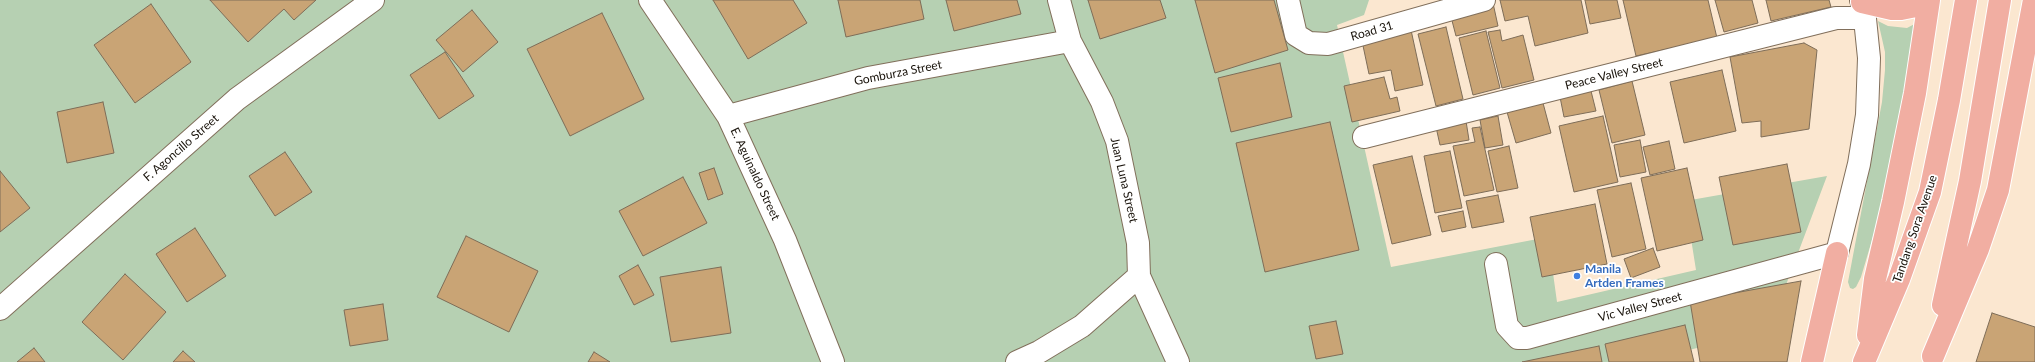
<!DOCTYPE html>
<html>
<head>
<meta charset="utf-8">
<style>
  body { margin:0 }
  canvas { display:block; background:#fbe7d0 }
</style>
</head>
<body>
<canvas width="2035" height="362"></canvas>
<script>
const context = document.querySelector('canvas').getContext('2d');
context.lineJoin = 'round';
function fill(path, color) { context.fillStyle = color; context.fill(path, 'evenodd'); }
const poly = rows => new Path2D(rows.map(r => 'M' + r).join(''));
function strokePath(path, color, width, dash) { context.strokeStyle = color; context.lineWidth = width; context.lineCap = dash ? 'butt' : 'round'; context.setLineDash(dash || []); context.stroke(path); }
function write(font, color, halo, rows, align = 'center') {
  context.font = font + ' Lato,sans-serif'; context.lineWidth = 3.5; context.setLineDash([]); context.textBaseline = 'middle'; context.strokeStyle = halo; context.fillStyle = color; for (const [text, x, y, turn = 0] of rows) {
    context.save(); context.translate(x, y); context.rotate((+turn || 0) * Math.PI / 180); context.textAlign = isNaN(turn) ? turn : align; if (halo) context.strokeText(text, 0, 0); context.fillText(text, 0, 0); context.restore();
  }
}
const green = poly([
  [0,0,1369,0,1364,15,1337,25,1391,267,1548,237,1557,302,1696,270,1685,201,1827,176,1769,330,1641,362,0,362],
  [1922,20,1880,213,1861,277,1856,287,1853,289,1850,288,1848,282,1882,102,1885,70,1885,52,1878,21,1888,26,1907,28]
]);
const building = poly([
  [210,0,316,0,294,20,284,9,248,42,210,0],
  [713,0,793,0,807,23,748,59,713,0],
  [838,0,920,0,924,19,846,37,838,0],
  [946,0,1017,0,1021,14,954,31,946,0],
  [1088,0,1160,0,1166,18,1100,39,1088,0],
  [1195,0,1274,0,1288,50,1215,73,1195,0],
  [1500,0,1581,0,1588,33,1535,46,1528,16,1505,21,1500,0],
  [1585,0,1617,0,1621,18,1590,24,1585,0],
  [1623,0,1708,0,1717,38,1636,56,1623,0],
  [1715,0,1752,0,1758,23,1724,32,1715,0],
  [1766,0,1829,0,1831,7,1771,21,1766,0],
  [1493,3,1498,26,1456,36,1450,13,1493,3],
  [151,4,191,62,135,103,94,45,151,4],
  [472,10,498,42,463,72,436,40,472,10],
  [602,13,644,99,570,136,527,49,602,13],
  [1446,27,1463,99,1436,106,1418,34,1446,27],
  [1411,30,1423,85,1395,91,1391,70,1369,74,1362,41,1411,30],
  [1500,30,1502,41,1523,35,1534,80,1502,88,1488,32,1500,30],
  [1486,31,1500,88,1473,95,1459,38,1486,31],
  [1804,43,1817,50,1809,129,1761,137,1761,121,1742,123,1730,57,1804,43],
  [445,52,474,96,439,119,410,75,445,52],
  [1280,63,1292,117,1231,132,1218,78,1280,63],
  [1722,70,1736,131,1684,143,1670,82,1722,70],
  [1384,77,1390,99,1397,97,1400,111,1352,122,1344,86,1384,77],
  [1632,81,1645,135,1612,143,1599,90,1632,81],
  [1591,91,1596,111,1564,117,1560,97,1591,91],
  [103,102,114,153,67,163,57,112,103,102],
  [1543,103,1551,133,1516,143,1507,112,1543,103],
  [1498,116,1503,145,1485,148,1480,120,1498,116],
  [1603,116,1618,182,1574,192,1559,126,1603,116],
  [1466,121,1469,140,1440,145,1436,127,1466,121],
  [1330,122,1359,250,1265,272,1236,143,1330,122],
  [1480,127,1494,190,1464,196,1453,146,1475,142,1472,128,1480,127],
  [1640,140,1646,172,1620,177,1614,145,1640,140],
  [1669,141,1675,169,1650,175,1643,147,1669,141],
  [1509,146,1518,188,1497,192,1488,151,1509,146],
  [1450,151,1462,208,1435,213,1424,156,1450,151],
  [285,152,312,192,275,216,249,176,285,152],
  [1412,156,1431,235,1392,244,1373,165,1412,156],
  [1787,164,1801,232,1733,245,1719,177,1787,164],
  [714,168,723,194,708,200,699,173,714,168],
  [1687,168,1703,240,1657,251,1641,178,1687,168],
  [0,171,30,208,0,232,0,171],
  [683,177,707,223,643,256,619,211,683,177],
  [1631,183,1646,249,1612,257,1597,190,1631,183],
  [1498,195,1504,222,1472,228,1466,201,1498,195],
  [1595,204,1607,264,1542,277,1530,217,1595,204],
  [1463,211,1466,227,1442,232,1438,216,1463,211],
  [195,228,226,276,187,302,156,254,195,228],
  [466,236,538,271,509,332,437,297,466,236],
  [1653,248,1660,267,1631,278,1624,259,1653,248],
  [638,265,654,295,634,305,619,276,638,265],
  [721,267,731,333,671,342,660,277,721,267],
  [125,274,166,312,123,360,82,322,125,274],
  [1801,281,1787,362,1700,362,1690,301,1801,281],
  [383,304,388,340,350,346,344,310,383,304],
  [1992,313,2035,327,2035,362,1976,362,1992,313],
  [1336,321,1343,354,1316,359,1309,326,1336,321],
  [1685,325,1694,362,1609,362,1605,344,1685,325],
  [1599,346,1602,362,1522,362,1599,346],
  [34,348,45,362,17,362,34,348],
  [183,351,195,362,173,362,183,351],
  [594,352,610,362,588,362,594,352]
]);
const minor = poly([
  [650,0,728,116,785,240,833,362],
  [1059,0,1070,41,1102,102,1117,141,1138,243,1139,276,1178,362],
  [1288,0,1296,35,1309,43,1328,44,1484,0],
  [728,116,868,78,1070,41],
  [1364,137,1836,18,1865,18],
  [1496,264,1507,326,1518,338,1527,338,1837,253,1859,164,1867,115,1869,58,1864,9,1861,0],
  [0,309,237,99,373,0],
  [1017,362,1039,352,1082,326,1139,276]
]);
const primary = poly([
  [1862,2,1892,9,1901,9,1916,6,1923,0],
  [1943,305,1970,181,2000,0],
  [1868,335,1875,279,1893,202,1915,93,1929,0],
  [1933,356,1978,249,1998,190,2034,0],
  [1812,362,1837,253],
  [1864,362,1899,279,1930,192,1949,100,1966,0]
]);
const markers = [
  [1577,276,4,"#3f7fe0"]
];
const streetNames = [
  ["Road 31",1372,31,-16],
  ["Gomburza Street",898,73,-11],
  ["Peace Valley Street",1614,74,-14],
  ["F. Agoncillo Street",181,148,-41],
  ["E. Aguinaldo Street",755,174,65],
  ["Juan Luna Street",1124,180,77],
  ["Tandang Sora Avenue",1915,229,-71],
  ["Vic Valley Street",1640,307,-15]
];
const shopNames = [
  ["Manila",1585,269],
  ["Artden Frames",1585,283]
];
fill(green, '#b6d0b2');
fill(building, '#c9a475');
strokePath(building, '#7e6d58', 1);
strokePath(minor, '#816f5b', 24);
strokePath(primary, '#fff', 24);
strokePath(minor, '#fff', 22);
strokePath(primary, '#f1aea2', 22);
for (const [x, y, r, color] of markers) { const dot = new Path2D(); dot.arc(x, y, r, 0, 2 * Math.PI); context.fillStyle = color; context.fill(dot); strokePath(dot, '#fff', 1.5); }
write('12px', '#18120a', '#fff', streetNames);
write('bold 12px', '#366cbe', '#fff', shopNames, 'left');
</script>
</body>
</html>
